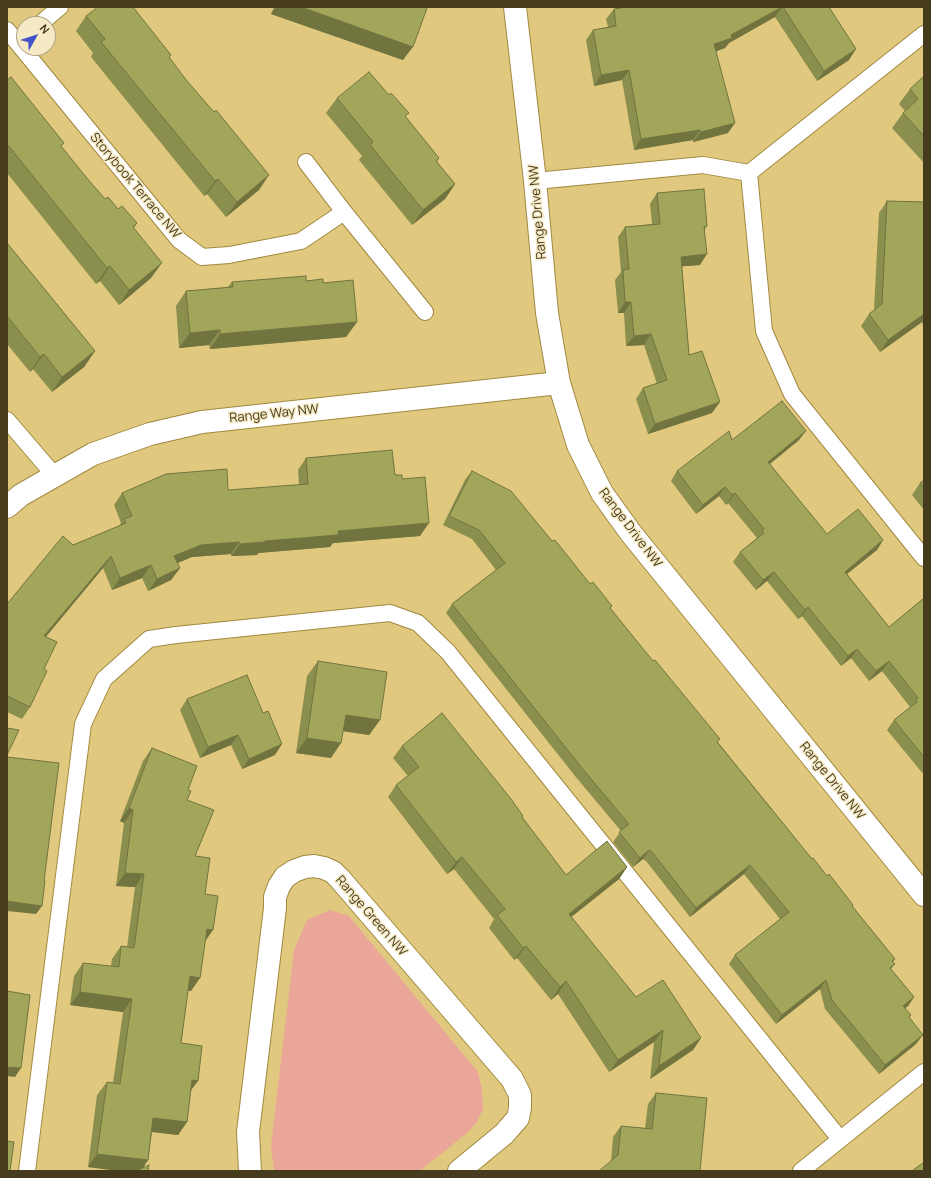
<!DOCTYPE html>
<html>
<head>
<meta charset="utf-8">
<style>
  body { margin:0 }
  #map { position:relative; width:931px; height:1178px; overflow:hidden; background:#e1c87f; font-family:Manrope,sans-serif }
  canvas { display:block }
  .frame { position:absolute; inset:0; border:8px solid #463c1d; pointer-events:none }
  .north { position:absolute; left:16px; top:16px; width:40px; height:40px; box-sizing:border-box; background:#f6eac6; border:1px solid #b0a482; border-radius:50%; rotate:51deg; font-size:11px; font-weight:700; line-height:16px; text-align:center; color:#463c1d }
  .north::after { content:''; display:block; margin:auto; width:14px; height:18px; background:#4254c8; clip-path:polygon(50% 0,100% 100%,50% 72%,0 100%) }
</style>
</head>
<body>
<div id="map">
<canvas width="931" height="1178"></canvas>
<div class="frame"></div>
<div class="north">N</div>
</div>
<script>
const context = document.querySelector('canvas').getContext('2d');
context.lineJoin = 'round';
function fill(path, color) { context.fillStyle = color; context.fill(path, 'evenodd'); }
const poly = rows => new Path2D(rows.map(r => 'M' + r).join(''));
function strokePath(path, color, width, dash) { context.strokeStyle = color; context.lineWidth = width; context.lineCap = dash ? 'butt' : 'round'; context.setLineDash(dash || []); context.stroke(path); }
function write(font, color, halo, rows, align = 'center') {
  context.font = font + ' Manrope,sans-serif'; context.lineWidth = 3; context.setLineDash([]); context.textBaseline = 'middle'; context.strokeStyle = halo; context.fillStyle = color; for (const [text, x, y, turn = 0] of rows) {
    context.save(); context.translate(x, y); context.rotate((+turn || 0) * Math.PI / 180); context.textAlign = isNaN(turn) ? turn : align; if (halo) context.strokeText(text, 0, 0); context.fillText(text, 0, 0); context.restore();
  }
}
const green = poly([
  [330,910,349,916,478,1072,482,1090,483,1109,477,1122,468,1132,420,1171,274,1171,271,1145,294,950,307,920]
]);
const service = poly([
  [40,24,60,7],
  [7,30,179,240,202,257,229,255,301,241,344,212],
  [306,162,344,212,425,312],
  [749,173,764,331,792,394,924,558],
  [535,181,703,165,749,173,924,34],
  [7,420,55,476],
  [27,1171,83,724,104,679,149,639,176,635,390,613,418,623,448,652,840,1139],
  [801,1171,924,1072]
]);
const minor = poly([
  [515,7,535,181,547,313,559,383,578,445,602,493,630,532,924,895],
  [7,507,21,495,93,454,150,434,202,422,559,383],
  [250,1171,248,1132,275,908,275,897,279,886,285,877,294,871,305,867,314,866,324,868,333,872,340,879,512,1079,520,1095,520,1108,518,1118,504,1134,459,1171]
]);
const wall = poly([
  [274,7,425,7,403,60,271,14],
  [626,7,828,7,849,60,817,81,775,17,729,43,725,48,716,51,728,133,693,142,693,140,634,150,622,80,594,86,586,40,593,30,608,27,606,19,614,9],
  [86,16,169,58,259,190,226,217,207,194,204,196,91,57,93,53,76,31],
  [924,76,924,163,892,128,903,113,905,111,899,104,910,89],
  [7,80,86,177,105,199,137,223,134,228,151,278,119,305,100,281,96,284,7,173],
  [337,98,406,117,439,158,437,162,455,184,445,199,412,225,359,160,362,156,326,113],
  [657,193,707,226,705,229,700,265,682,266,689,355,712,413,648,434,636,399,643,388,657,384,644,345,626,346,624,313,618,313,615,280,621,272,618,237,625,227,652,224,650,204],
  [887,201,924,202,924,329,922,322,880,352,861,326,869,314,874,310,879,213],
  [7,243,95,351,84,367,52,392,33,369,30,372,7,344],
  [306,281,323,283,357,322,346,337,210,349,209,345,179,348,176,306,186,291,228,287,232,282],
  [732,440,799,440,770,464,827,534,883,540,877,550,847,574,889,627,924,598,924,775,887,730,894,720,910,707,882,671,869,681,851,658,841,666,802,616,798,619,767,581,756,590,733,562,740,552,757,538,728,503,726,505,719,496,696,514,671,481,677,471],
  [306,458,395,475,402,479,420,536,333,543,330,547,258,553,257,555,231,556,231,554,192,557,177,563,180,568,171,580,148,591,142,578,112,590,103,568,46,637,44,669,30,707,22,719,7,712,7,604,73,545,119,526,121,523,114,505,122,493,228,490,299,485,298,470],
  [472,471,552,541,610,608,812,859,852,906,895,959,893,962,895,964,891,969,914,997,908,1006,905,1008,911,1015,909,1018,916,1044,879,1074,825,1009,820,989,776,1024,729,964,735,955,780,919,744,874,690,917,646,861,643,859,633,867,613,842,621,831,575,776,446,613,452,604,496,570,472,539,443,525,465,480],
  [924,480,924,510,912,495,920,483],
  [318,661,380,720,369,735,343,731,331,758,296,753,307,676],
  [187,699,275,755,242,769,231,745,200,758,180,710],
  [402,746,522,817,566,875,627,867,619,879,571,917,636,997,701,1038,693,1050,650,1079,654,1042,609,1072,558,994,551,1000,517,958,514,960,489,928,494,919,454,869,447,874,388,797,396,785,408,776,393,758],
  [152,748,188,790,187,800,195,856,205,894,205,942,191,991,188,990,181,1043,198,1081,191,1090,187,1122,178,1135,152,1132,148,1160,143,1168,148,1171,119,1171,88,1167,97,1095,107,1082,113,1083,123,1012,70,1005,74,976,83,963,111,966,112,959,121,946,127,947,135,887,116,886,124,823,120,821,143,761],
  [656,1093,700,1171,611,1161,613,1137,621,1126,645,1128,648,1104]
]);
const shadedWall = poly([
  [276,7,301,7,413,47,403,60,271,14],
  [782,7,775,17,729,43,725,48,707,55,714,44],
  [856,49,849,60,817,81,824,71],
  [629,70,622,80,594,86,601,75],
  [735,123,728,133,693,142,701,132],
  [700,130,693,140,634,150,641,139],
  [269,175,259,190,226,217,237,202],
  [218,179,207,194,204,196,215,181],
  [455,184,445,199,412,225,423,210],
  [707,254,700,265,674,267,681,257],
  [162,263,151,278,119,305,129,290],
  [110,266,100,281,96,284,107,268],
  [625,302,631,302,624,313,618,313],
  [924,314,924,319,922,322,880,352,888,340],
  [357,322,346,337,210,349,220,334],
  [220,330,209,345,179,348,190,333],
  [651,334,644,345,626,346,634,336],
  [95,351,84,367,52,392,62,377],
  [44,354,33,369,30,372,40,357],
  [720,402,712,413,648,434,655,424],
  [806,431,799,440,761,471,768,462],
  [725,487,719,496,696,514,703,505],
  [735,493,728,503,726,505,732,495],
  [429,523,420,536,333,543,330,547,258,553,257,555,231,556,240,544,338,531],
  [883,540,877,550,838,581,845,572],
  [239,542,231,554,192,557,166,568,174,556,201,545],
  [111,556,103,568,36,648,44,636],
  [151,565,142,578,112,590,120,578],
  [180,568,171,580,148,591,157,579],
  [774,572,767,581,756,590,763,580],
  [808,607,802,616,798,619,805,610],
  [857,649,851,658,841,666,848,656],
  [889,661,882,671,869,681,876,671],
  [346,715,380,720,369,735,335,730],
  [238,735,231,745,200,758,208,747],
  [307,738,341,743,331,758,296,753],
  [282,744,275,755,242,769,249,759],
  [129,808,133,810,124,823,120,821],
  [649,850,643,859,633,867,640,858],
  [462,857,454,869,447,874,456,862],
  [750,865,744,874,690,917,696,908],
  [627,867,619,879,560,926,569,914],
  [125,873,144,874,135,887,116,886],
  [7,901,42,906,36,914,7,911],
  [207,929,213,930,204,943],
  [526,946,517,958,514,960,523,948],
  [190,976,200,978,191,991,181,989],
  [826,980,820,989,776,1024,782,1015],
  [566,981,558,994,551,1000,560,987],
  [80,992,132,999,123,1012,70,1005],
  [914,997,908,1006,897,1015,903,1006],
  [663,1030,654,1042,609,1072,618,1060],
  [923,1035,916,1044,879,1074,885,1065],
  [701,1038,693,1050,650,1079,659,1066],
  [7,1067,21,1068,15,1077,7,1076],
  [192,1080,198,1081,188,1094],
  [153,1118,187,1122,178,1135,144,1131],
  [97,1154,148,1160,141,1171,119,1171,88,1167]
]);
const building = poly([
  [98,7,133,7,171,55,169,57,187,81,214,112,216,110,269,175,237,202,218,179,215,181,101,42,105,39,86,16,98,7],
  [301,7,425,7,427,8,413,47,301,7],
  [626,7,782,7,731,35,732,38,714,44,735,123,701,132,700,130,641,139,629,70,601,75,593,30,616,26,614,9,626,7],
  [783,7,829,7,856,49,824,71,783,7],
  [369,72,389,95,391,93,409,113,405,116,439,158,436,161,455,184,423,210,370,145,373,142,337,98,369,72],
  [924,76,924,136,903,113,918,99,910,89,924,76],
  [11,77,64,143,61,146,86,177,105,199,108,197,118,209,122,206,137,223,133,227,162,263,129,290,110,266,107,268,7,144,7,80,11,77],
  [704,189,707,226,704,227,707,254,681,257,689,355,702,351,720,402,655,424,643,388,667,380,651,334,634,336,631,302,625,302,623,270,629,269,625,227,660,224,657,193,704,189],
  [887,201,924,202,924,314,888,340,869,314,882,304,887,201],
  [7,243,95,351,62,377,44,354,40,357,7,316,7,243],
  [306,276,306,281,323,279,323,283,353,280,357,322,220,334,220,330,190,333,186,291,233,287,232,282,306,276],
  [782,401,806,431,768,462,827,534,858,509,883,540,845,572,889,627,924,598,924,757,894,720,917,702,916,699,918,698,889,661,876,671,857,649,848,656,808,607,805,610,774,572,763,580,740,552,764,533,762,531,764,529,735,493,732,495,725,487,703,505,677,471,729,431,732,440,782,401],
  [392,450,395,475,402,475,402,479,425,477,429,523,338,531,338,535,265,541,265,542,240,544,239,542,201,545,174,556,180,568,157,579,151,565,120,578,111,556,44,636,57,642,44,669,47,671,30,707,7,696,7,604,63,536,73,545,126,523,124,519,132,516,122,493,166,474,227,469,228,490,308,484,306,458,392,450],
  [472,471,511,491,552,541,555,540,590,584,593,582,612,606,610,608,653,661,655,660,720,739,717,742,812,859,813,858,827,876,829,874,853,905,852,906,895,959,892,961,895,964,890,968,914,997,903,1006,911,1015,909,1017,923,1035,885,1065,832,1000,826,980,782,1015,735,955,789,912,750,865,696,908,652,852,649,850,640,858,619,832,628,825,628,823,581,767,452,604,505,563,479,530,449,516,472,471],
  [924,480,924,488,920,483,924,480],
  [318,661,387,672,380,720,346,715,341,743,307,738,318,661],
  [247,675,263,713,268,711,282,744,249,759,238,735,208,747,187,699,247,675],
  [442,713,511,799,523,816,522,817,566,875,607,841,627,867,569,914,636,997,663,980,701,1038,659,1066,663,1030,618,1060,566,981,560,987,526,946,523,948,497,915,505,909,462,857,456,862,396,785,419,767,402,746,442,713],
  [7,728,19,730,7,755,7,728],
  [152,748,197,766,188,790,191,791,187,800,214,810,195,856,210,858,205,894,218,896,213,930,207,929,200,978,190,976,181,1043,202,1046,198,1081,192,1080,187,1122,153,1118,148,1160,97,1154,107,1082,120,1084,132,999,80,992,83,963,119,967,121,946,134,948,144,874,125,873,133,810,129,808,152,748],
  [7,757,59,763,44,881,45,881,42,906,7,901,7,757],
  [7,991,30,995,21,1068,7,1067,7,991],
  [656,1093,707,1098,700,1171,599,1171,618,1155,621,1126,652,1129,656,1093],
  [7,1141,14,1142,10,1171,7,1171,7,1141],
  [924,1162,924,1171,912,1171,924,1162],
  [149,1165,148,1171,136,1171,149,1165]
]);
const streetNames = [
  ["Storybook Terrace NW",135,186,50],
  ["Range Drive NW",538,212,-95],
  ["Range Way NW",274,414,-6],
  ["Range Drive NW",630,528,53],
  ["Range Drive NW",832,781,51],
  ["Range Green NW",371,916,49]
];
fill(green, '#eaa799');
strokePath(service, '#a18940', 18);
strokePath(minor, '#a18940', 24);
strokePath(service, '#fff', 16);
strokePath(minor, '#fff', 22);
fill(wall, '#8b8f4d');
fill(shadedWall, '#71743f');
fill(building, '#a2a65a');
strokePath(building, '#71743f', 1);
write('13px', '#463c1d', '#f6eac6', streetNames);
</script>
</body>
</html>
